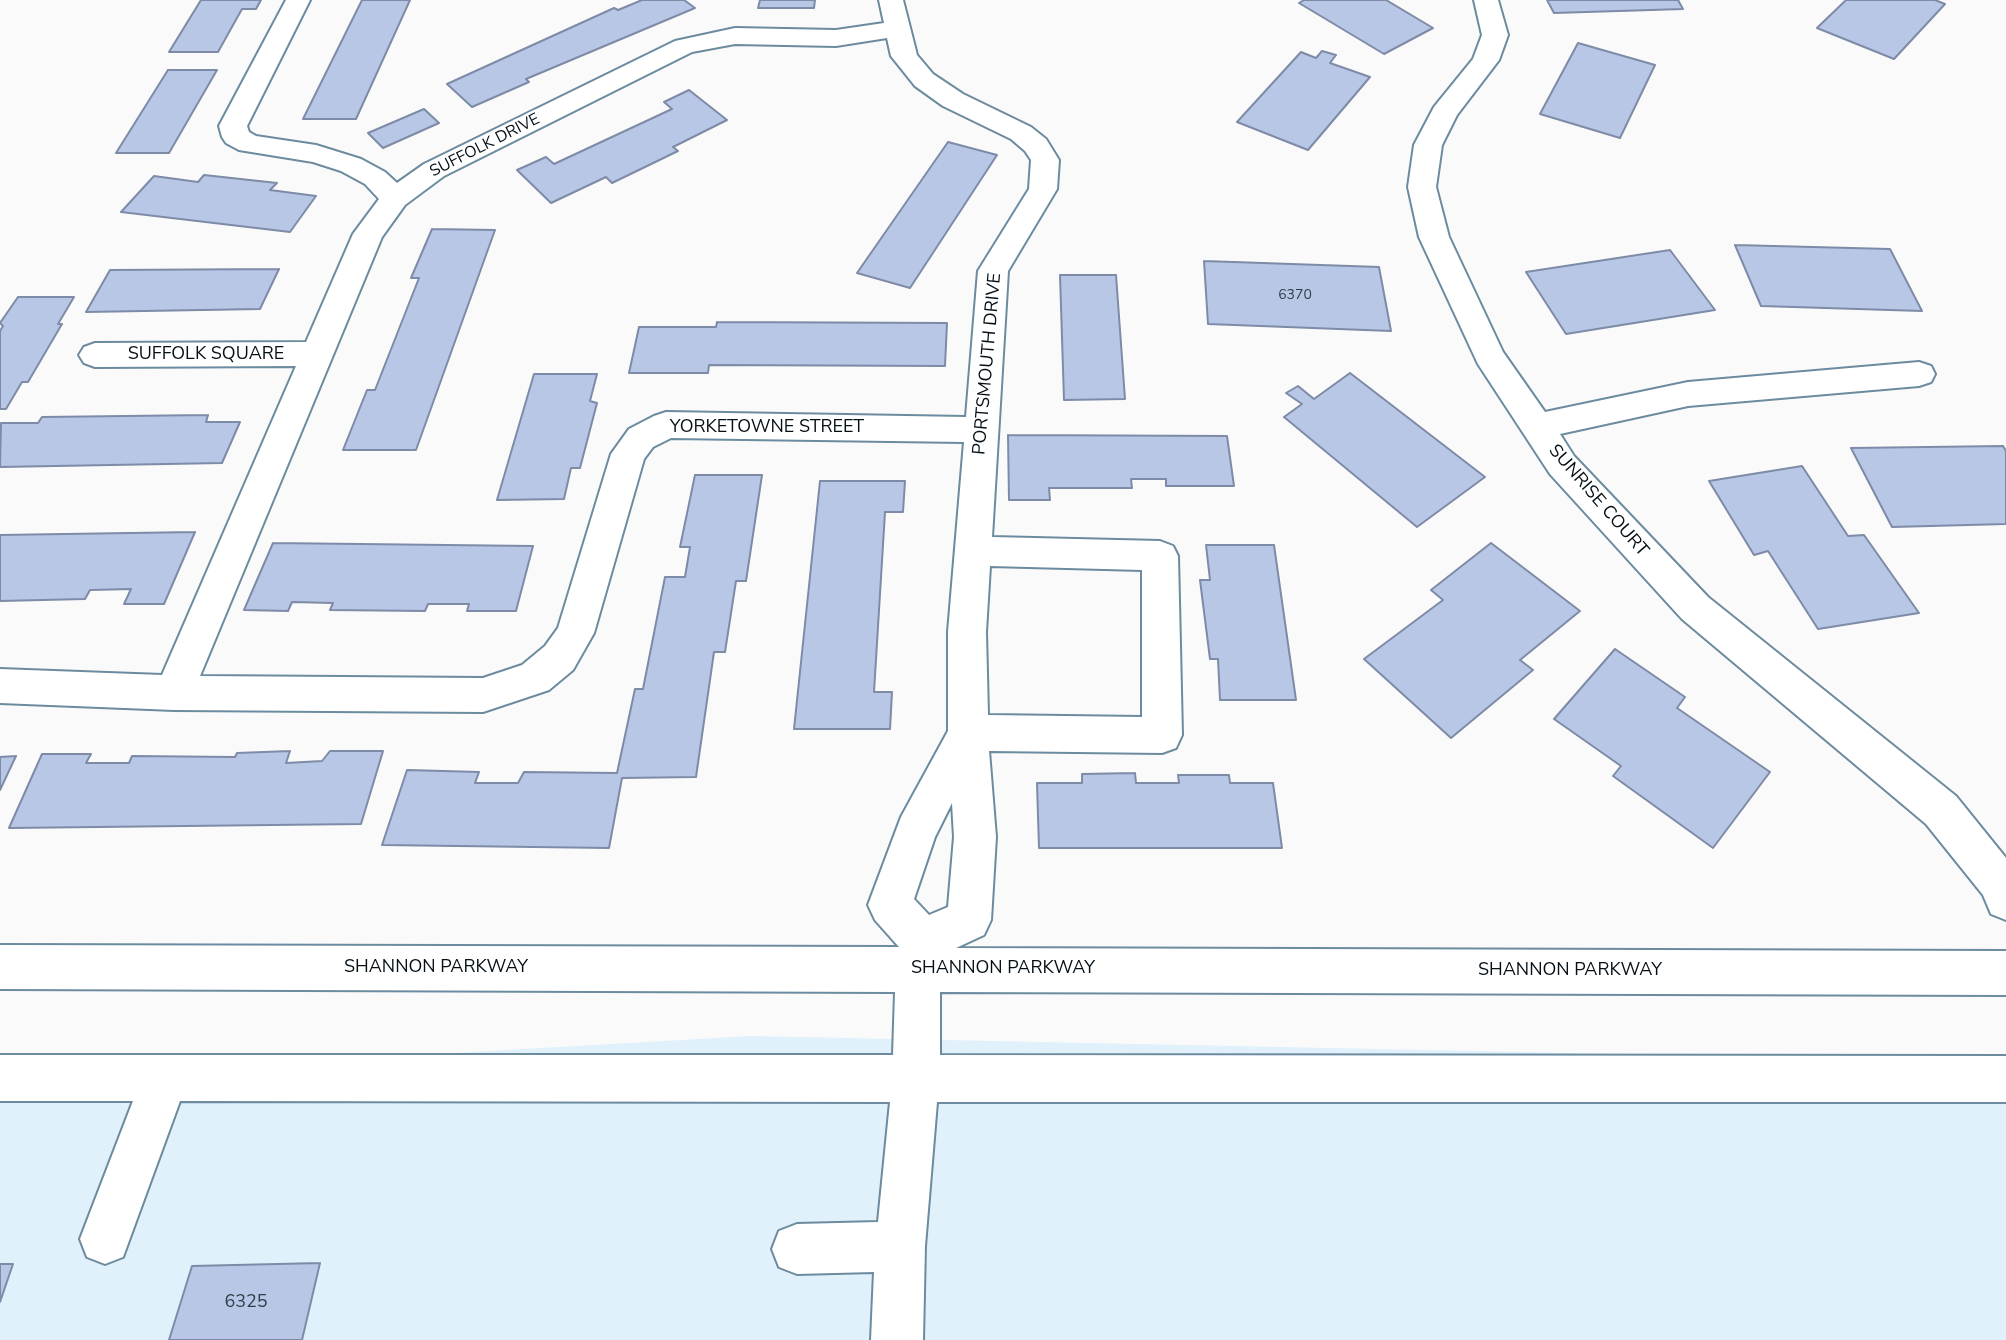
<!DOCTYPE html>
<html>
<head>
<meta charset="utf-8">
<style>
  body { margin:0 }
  canvas { display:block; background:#fafafa }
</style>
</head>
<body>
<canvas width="2006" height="1340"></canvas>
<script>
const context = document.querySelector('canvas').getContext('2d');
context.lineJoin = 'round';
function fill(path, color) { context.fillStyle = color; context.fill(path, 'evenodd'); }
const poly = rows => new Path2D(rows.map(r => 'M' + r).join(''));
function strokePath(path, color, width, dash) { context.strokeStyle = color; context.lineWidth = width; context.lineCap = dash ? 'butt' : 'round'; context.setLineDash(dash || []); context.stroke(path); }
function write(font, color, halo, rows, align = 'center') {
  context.font = font + ' "Nunito Sans",sans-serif'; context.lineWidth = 5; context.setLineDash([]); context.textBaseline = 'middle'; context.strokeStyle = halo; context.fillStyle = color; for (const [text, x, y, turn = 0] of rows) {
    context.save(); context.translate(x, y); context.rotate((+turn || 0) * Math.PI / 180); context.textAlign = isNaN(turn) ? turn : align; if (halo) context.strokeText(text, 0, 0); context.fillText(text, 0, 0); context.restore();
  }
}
const built = poly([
  [751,1036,2006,1062,2006,1340,0,1340,0,1079]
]);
const building = poly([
  [201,0,261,0,256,9,242,9,218,52,169,52,201,0],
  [362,0,410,0,356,119,303,119,362,0],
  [642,0,684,0,695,8,526,79,529,82,472,107,447,84,614,8,618,10,642,0],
  [760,0,815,0,814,8,758,8,760,0],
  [1304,0,1386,0,1433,28,1384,54,1299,3,1304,0],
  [1547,0,1678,0,1683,9,1554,13,1547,0],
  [1846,0,1935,0,1945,4,1894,59,1817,28,1846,0],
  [1578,43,1655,65,1620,138,1540,114,1578,43],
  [1322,51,1336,55,1330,63,1370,77,1308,150,1237,122,1301,52,1316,58,1322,51],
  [168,70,217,70,169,153,116,153,168,70],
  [689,90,727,120,673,147,678,151,612,183,606,177,551,203,517,170,546,157,554,164,672,109,664,102,689,90],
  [424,109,439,123,383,148,368,133,424,109],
  [948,142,997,155,910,288,857,273,948,142],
  [204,175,277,183,270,190,316,196,290,232,121,212,154,176,198,182,204,175],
  [432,229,495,230,416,450,343,450,367,390,375,390,419,278,411,278,432,229],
  [1735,245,1890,249,1922,311,1761,306,1735,245],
  [1670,250,1715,310,1566,334,1526,272,1670,250],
  [1204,261,1379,267,1391,331,1208,324,1204,261],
  [279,269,260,309,86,312,110,270,279,269],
  [1060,275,1116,275,1125,399,1064,400,1060,275],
  [18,297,74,297,58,324,62,324,28,382,22,382,6,409,0,409,0,331,3,326,0,323,18,297],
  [717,322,947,323,945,366,709,365,708,373,629,373,639,327,716,327,717,322],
  [1350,373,1485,477,1417,527,1284,417,1302,404,1286,393,1298,386,1314,399,1350,373],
  [534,374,597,374,590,401,597,403,580,468,571,468,564,499,497,500,534,374],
  [208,415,206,422,240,422,222,463,0,467,1,423,38,423,42,417,208,415],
  [1008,435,1227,436,1234,486,1166,486,1166,479,1131,479,1132,488,1049,488,1050,500,1009,500,1008,435],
  [2003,446,2006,451,2006,524,1892,527,1851,448,2003,446],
  [1802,466,1848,536,1864,535,1919,613,1818,629,1768,551,1754,555,1709,481,1802,466],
  [695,475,762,475,746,581,736,581,725,652,714,652,696,777,622,778,609,848,382,845,407,770,479,772,475,783,518,783,524,772,617,773,635,689,643,689,665,577,685,577,690,547,680,547,695,475],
  [820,481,905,481,903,512,885,512,874,692,892,692,890,729,794,729,820,481],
  [195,532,164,604,124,604,131,589,90,590,85,599,0,601,0,535,195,532],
  [273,543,533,546,516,611,467,611,469,604,428,604,425,611,330,610,333,603,292,602,288,611,244,610,273,543],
  [1491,543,1580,611,1520,660,1533,670,1451,738,1364,659,1443,600,1431,590,1491,543],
  [1206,545,1274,545,1296,700,1220,700,1218,659,1210,659,1200,580,1210,580,1206,545],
  [1615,649,1685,697,1677,708,1770,772,1713,848,1613,776,1621,766,1554,719,1615,649],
  [290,751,286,763,322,761,330,751,383,751,361,824,9,828,42,754,91,754,86,763,129,763,132,756,235,757,237,753,290,751],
  [16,756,0,790,0,757,16,756],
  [1135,773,1136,783,1179,783,1178,775,1229,775,1230,783,1273,783,1282,848,1039,848,1037,783,1082,783,1082,774,1135,773],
  [320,1263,302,1340,169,1340,192,1266,320,1263],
  [0,1264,13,1264,0,1302,0,1264]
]);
const minor = poly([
  [286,0,310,0,247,126,249,132,256,136,316,145,361,159,385,172,397,183,424,164,675,41,735,28,836,30,884,23,879,0,903,0,917,55,933,74,963,94,1031,127,1046,139,1059,160,1057,189,1008,271,992,537,1160,541,1173,546,1178,556,1182,735,1176,748,1162,753,989,751,996,837,991,920,984,935,956,948,2006,951,2006,995,940,992,940,1055,2006,1056,2006,1102,937,1102,925,1246,923,1340,871,1340,874,1272,797,1274,779,1267,772,1249,779,1231,797,1224,878,1222,890,1102,180,1101,123,1257,105,1264,87,1257,80,1239,133,1101,0,1101,0,1055,893,1055,895,992,0,989,0,945,899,947,875,920,868,905,901,817,948,731,948,632,964,442,671,438,653,447,644,459,594,633,573,670,549,690,483,712,174,710,0,703,0,669,162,675,296,366,95,367,84,363,79,355,84,347,95,343,306,342,353,234,379,199,365,184,341,171,313,162,239,150,226,143,222,137,219,126,286,0],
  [887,38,891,56,915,86,943,106,1011,139,1025,151,1031,160,1029,189,978,271,966,417,666,412,654,416,629,429,611,454,558,628,545,646,522,665,483,678,200,676,382,237,405,205,444,176,692,52,735,44,836,46,887,38],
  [990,566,1142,570,1142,717,988,715,986,632,990,566],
  [952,803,954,837,948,907,929,915,914,899,935,837,952,803],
  [1474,0,1498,0,1508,35,1499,60,1457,115,1442,145,1436,187,1449,237,1503,352,1545,412,1688,382,1919,362,1931,366,1935,374,1931,382,1919,386,1688,406,1560,434,1574,456,1708,597,1956,796,2006,858,2006,920,1991,914,1983,895,1926,824,1682,619,1550,474,1478,364,1419,237,1408,187,1414,145,1434,107,1473,59,1482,35,1474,0]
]);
const numberNames = [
  ["6370",1295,296]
];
const farStreetnames = [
  ["SUFFOLK DRIVE",485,146,-27]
];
const streetNames = [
  ["SUFFOLK SQUARE",206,355],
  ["PORTSMOUTH DRIVE",988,364,-85],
  ["YORKETOWNE STREET",767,428],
  ["SUNRISE COURT",1598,501,49],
  ["SHANNON PARKWAY",436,968],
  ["SHANNON PARKWAY",1003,969],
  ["SHANNON PARKWAY",1570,971]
];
const nearNumbernames = [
  ["6325",246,1303]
];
fill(built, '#e0f1fb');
fill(building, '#b9c7e6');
strokePath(building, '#7e8ba7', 2);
strokePath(minor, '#6c8b9e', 4);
fill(minor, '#fff');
write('14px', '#313d4a', null, numberNames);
write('16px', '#040f16', '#fff', farStreetnames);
write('18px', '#040f16', '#fff', streetNames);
write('18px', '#313d4a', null, nearNumbernames);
</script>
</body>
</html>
